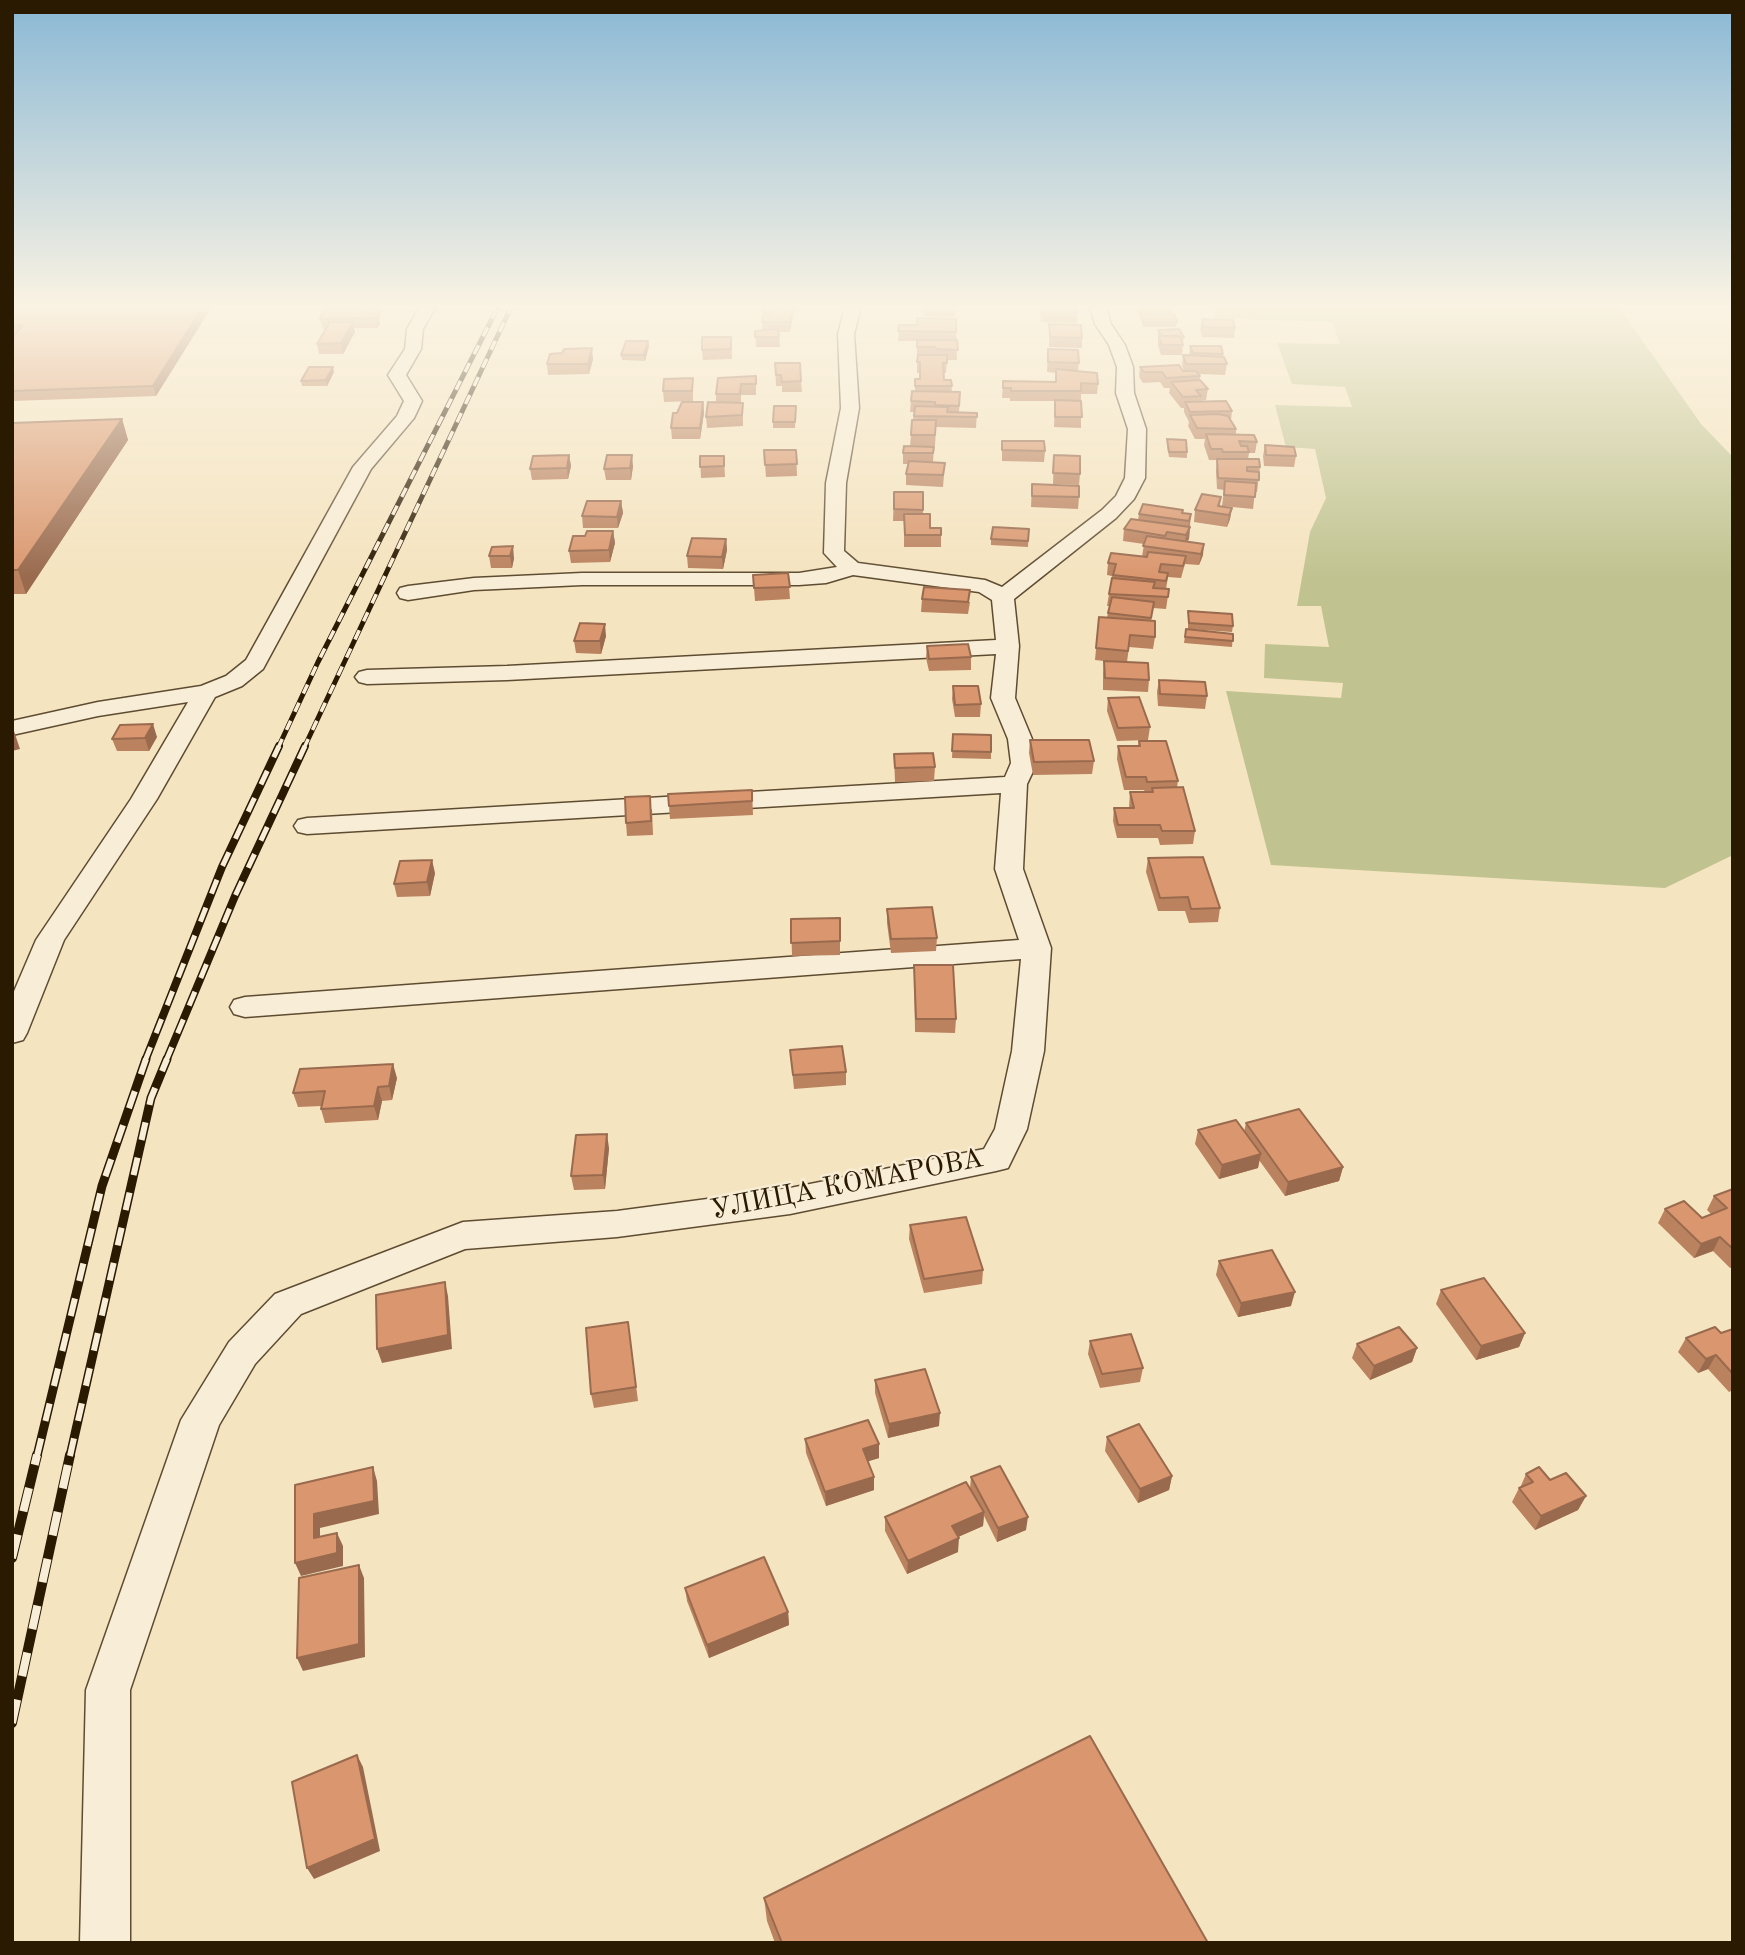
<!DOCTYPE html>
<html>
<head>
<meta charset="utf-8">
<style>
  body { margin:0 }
  #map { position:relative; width:1745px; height:1955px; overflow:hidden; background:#f5e4c0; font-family:"Old Standard TT",serif }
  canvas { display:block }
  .frame { position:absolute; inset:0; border:14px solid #2b1a02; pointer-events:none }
</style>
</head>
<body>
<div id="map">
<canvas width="1745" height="1955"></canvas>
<div class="frame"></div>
</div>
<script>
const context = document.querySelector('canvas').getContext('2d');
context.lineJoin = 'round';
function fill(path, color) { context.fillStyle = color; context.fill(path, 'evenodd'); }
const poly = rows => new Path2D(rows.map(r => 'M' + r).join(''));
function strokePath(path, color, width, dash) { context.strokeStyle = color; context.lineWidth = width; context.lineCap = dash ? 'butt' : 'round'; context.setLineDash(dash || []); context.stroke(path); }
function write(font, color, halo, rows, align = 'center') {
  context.font = font + ' "Old Standard TT",serif'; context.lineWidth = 5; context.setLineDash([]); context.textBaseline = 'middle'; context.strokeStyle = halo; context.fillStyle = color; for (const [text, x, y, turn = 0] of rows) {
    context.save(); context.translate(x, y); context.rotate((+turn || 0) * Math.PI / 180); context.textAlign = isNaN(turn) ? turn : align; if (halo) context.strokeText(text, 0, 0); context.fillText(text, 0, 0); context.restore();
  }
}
const green = poly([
  [1213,303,1616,303,1701,424,1733,457,1731,856,1665,888,1271,865,1226,691,1341,698,1343,683,1264,678,1265,644,1329,647,1321,606,1297,606,1310,532,1326,498,1315,449,1286,447,1275,405,1352,407,1345,387,1292,384,1277,343,1340,344,1332,322,1214,318]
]);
const minor = poly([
  [422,303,438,303,423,329,421,349,406,375,422,401,414,418,371,469,263,669,242,686,215,697,157,799,64,940,27,1033,23,1040,12,1043,12,996,36,940,131,799,188,702,98,716,12,735,12,721,98,702,201,686,226,676,246,660,353,467,397,416,404,401,388,375,405,349,407,329,422,303],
  [846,303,862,303,854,334,859,408,846,483,844,551,858,563,985,580,1002,587,1102,510,1116,496,1125,478,1128,429,1116,393,1117,367,1109,345,1095,324,1089,303,1105,303,1111,324,1125,345,1133,367,1134,393,1146,429,1145,478,1134,499,1116,518,1014,599,1019,646,1015,698,1032,739,1037,763,1027,784,1023,869,1051,948,1044,1051,1027,1129,1008,1168,996,1171,790,1214,617,1237,465,1249,301,1314,255,1364,219,1425,130,1690,130,1943,80,1943,86,1690,181,1420,229,1342,275,1294,463,1222,617,1211,790,1188,984,1149,995,1129,1012,1051,1021,959,245,1017,234,1014,230,1007,234,1000,245,997,1019,940,995,869,1001,793,307,834,298,832,294,826,298,820,307,818,1005,777,1011,763,1008,739,991,698,996,654,507,680,367,684,359,682,355,677,359,672,367,670,507,666,996,640,992,600,979,592,853,575,826,583,799,585,582,585,474,590,408,600,400,598,397,593,400,588,408,586,474,578,582,573,799,573,837,567,824,553,826,483,841,408,838,334,846,303]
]);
const railFar3 = poly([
  [278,748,318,662,500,303],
  [304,748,513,303]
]);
const railFar2 = poly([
  [145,1061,222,867,279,746],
  [166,1061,235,896,305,746]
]);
const railFar1 = poly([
  [37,1456,102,1186,146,1059],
  [70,1456,151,1098,167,1059]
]);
const rail = poly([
  [12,1558,37,1455],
  [12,1723,70,1455]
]);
const wall = poly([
  [12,303,214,303,156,396,12,401,12,339,15,336,12,336],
  [380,303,381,313,379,317,380,324,377,328,354,328,355,332,343,354,319,354,317,344,326,329,323,329,320,319],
  [799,303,796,312,793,312,790,332,779,332,780,347,756,347,755,331,762,330,763,311],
  [1040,303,1077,313,1077,323,1041,322,1040,312],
  [1136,303,1171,303,1172,306,1171,314,1177,322,1176,327,1143,327],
  [955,304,955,317,924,316,924,311],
  [956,319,957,360,947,360,946,373,943,373,944,380,951,380,952,392,960,392,959,412,977,413,976,428,936,427,935,446,910,446,911,435,914,412,910,412,911,401,915,392,915,379,920,379,920,373,917,373,917,341,898,341,899,325,917,325],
  [1202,319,1235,328,1234,338,1202,337,1200,329],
  [1049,324,1082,338,1082,348,1049,347],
  [1158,330,1184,337,1183,342,1182,342,1183,345,1182,355,1161,355,1158,346],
  [731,337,732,359,703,360,702,350],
  [649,346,645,361,622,360,621,355],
  [1190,346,1223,354,1223,357,1227,364,1225,375,1199,374,1200,376,1200,380,1208,389,1206,400,1200,401,1232,411,1231,420,1236,429,1236,435,1257,442,1255,453,1249,453,1248,459,1260,467,1257,492,1255,492,1253,509,1222,506,1224,490,1217,489,1216,471,1217,460,1209,460,1204,445,1205,439,1195,439,1188,426,1189,422,1184,412,1184,408,1181,408,1169,393,1170,388,1164,388,1160,382,1143,383,1139,377,1140,367,1184,371,1182,365,1183,355,1189,355],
  [1048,349,1079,363,1078,371,1098,384,1097,394,1081,394,1081,428,1054,427,1055,401,1010,401,1010,398,1002,398,1003,381,1055,382,1056,373,1047,372],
  [593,359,589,374,548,375,547,364],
  [775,363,801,381,802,392,782,392,782,386,776,386],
  [334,372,327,386,302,386,301,381],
  [756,376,756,395,741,395,741,403,743,413,743,426,707,428,706,417,716,402,716,394],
  [693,378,693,401,664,402,663,391],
  [703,402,704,413,700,439,672,439,671,428,677,413],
  [796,406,795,428,773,428,773,422],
  [122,419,128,440,26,594,12,594,12,423],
  [1167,439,1187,452,1187,458,1169,457,1167,445],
  [1002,441,1045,451,1044,462,1002,461],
  [1265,445,1296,456,1294,467,1264,466,1263,456],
  [934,447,933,462,945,463,943,487,906,485,906,474,908,464,903,464,903,453],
  [764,450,796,450,797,476,766,477],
  [569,455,571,466,568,479,532,480,530,469],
  [1054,455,1080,474,1079,485,1053,484],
  [700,456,724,456,725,477,701,478],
  [633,466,631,480,606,480,604,469],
  [1032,484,1079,497,1078,509,1031,507],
  [894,492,923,492,923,514,930,528,941,528,941,547,904,547,904,521,893,521],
  [1221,497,1220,506,1232,508,1230,519,1227,527,1194,522,1195,510],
  [621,501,623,513,618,528,583,528,582,516],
  [1183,510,1183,513,1191,514,1189,539,1187,541,1203,555,1199,565,1185,564,1181,578,1168,577,1166,589,1169,589,1166,609,1153,608,1151,621,1155,637,1153,649,1129,647,1127,662,1149,680,1148,692,1103,690,1103,674,1104,661,1095,660,1099,617,1107,617,1110,606,1107,606,1112,576,1107,575,1108,563,1142,557,1144,544,1123,541,1124,529,1138,520,1139,514],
  [1029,529,1028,547,991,545,991,539],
  [613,531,615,543,610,562,571,563,569,551,585,536],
  [726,539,727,550,723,569,688,568,687,556],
  [492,547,514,558,512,568,491,568,489,556],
  [788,573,790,599,755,601,753,575],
  [922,599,970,602,968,614,921,612],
  [1188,611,1233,626,1232,632,1188,629],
  [1186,629,1233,634,1232,647,1184,643],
  [606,636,601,654,576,653,574,641],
  [927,646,971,657,971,670,929,671,926,658],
  [1159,680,1207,696,1205,709,1158,706,1157,692],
  [953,686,981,704,980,717,955,717,952,699],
  [1108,698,1150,727,1148,740,1117,741,1107,711],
  [953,734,991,752,991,759,952,758],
  [157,737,149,751,117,751,112,739],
  [1030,740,1094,761,1092,774,1033,775,1029,753],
  [1139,741,1178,781,1177,787,1195,831,1193,844,1160,845,1158,838,1117,838,1113,821,1114,808,1129,808,1130,792,1145,792,1144,790,1124,790,1117,759,1118,746,1138,746],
  [894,754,935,767,934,781,895,782],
  [752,790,753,815,670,819,669,806],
  [652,809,653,835,627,836,626,823],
  [1148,858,1220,908,1218,922,1189,923,1185,911,1158,911,1146,872],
  [435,873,430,896,397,897,394,884],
  [887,909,937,938,936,951,891,953,887,923],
  [840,918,840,955,792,956,791,919],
  [914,965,956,1019,955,1033,915,1032],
  [790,1050,846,1072,846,1085,794,1089],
  [397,1078,392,1100,382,1101,378,1120,325,1123,321,1109,322,1106,298,1107,293,1093],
  [1246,1123,1343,1167,1339,1181,1285,1196,1259,1160,1258,1168,1219,1179,1195,1144,1198,1130,1244,1132],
  [609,1148,605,1189,574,1190,571,1176],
  [1733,1189,1733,1267,1730,1268,1713,1251,1694,1258,1658,1223,1665,1209,1702,1218,1711,1214,1707,1210,1714,1196],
  [910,1225,983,1270,982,1284,924,1293,909,1239],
  [1219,1261,1291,1306,1238,1317,1216,1275],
  [1441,1290,1525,1333,1519,1347,1476,1360,1436,1304],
  [628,1322,638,1401,594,1408,591,1394],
  [1733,1329,1733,1390,1729,1392,1708,1369,1698,1373,1678,1352,1686,1338,1721,1333],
  [1090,1341,1143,1368,1140,1382,1100,1388,1088,1354],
  [1357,1344,1417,1348,1412,1362,1370,1380,1352,1358],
  [875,1380,939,1426,888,1438,875,1393],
  [1107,1437,1172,1476,1169,1490,1138,1503,1105,1451],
  [805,1439,879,1458,868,1461,874,1477,874,1490,826,1506,806,1453],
  [1526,1474,1550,1480,1586,1496,1578,1510,1535,1530,1512,1502,1519,1488,1520,1488],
  [971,1477,1026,1530,997,1542,984,1516,983,1526,958,1537,958,1552,907,1574,885,1531,885,1517,970,1489],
  [685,1588,788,1612,789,1625,709,1658,687,1601],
  [764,1898,1208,1943,775,1943,767,1921]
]);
const shadedWall = poly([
  [205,303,214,303,156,396,153,386],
  [380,303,381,313,379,317,377,307],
  [793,305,793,315,790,332,790,322],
  [378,314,380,324,377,328,375,318],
  [353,322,355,332,343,354,341,343],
  [648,341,649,346,645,361,644,355],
  [592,348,593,359,589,374,588,364],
  [333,367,334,372,327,386,326,380],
  [703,402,704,413,700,439,700,428],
  [122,419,128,440,26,594,18,570],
  [569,455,571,466,568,479,567,468],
  [632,455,633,466,631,480,630,468],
  [621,501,623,513,618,528,617,517],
  [1232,508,1230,519,1227,527,1229,515],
  [1191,514,1188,532,1190,527,1189,539,1184,547,1186,535],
  [613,531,615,543,610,562,609,550],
  [726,539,727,550,723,569,722,557],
  [1204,544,1203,555,1199,565,1201,554],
  [513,546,514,558,512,568,510,556],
  [605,624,606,636,601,654,600,641],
  [153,724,157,737,149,751,145,738],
  [12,725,20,749,12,751],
  [432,860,435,873,430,896,427,882],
  [393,1064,397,1078,392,1100,389,1086],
  [378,1087,382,1101,378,1120,374,1106],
  [607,1134,609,1148,605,1189,603,1175],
  [1261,1154,1258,1168,1219,1179,1222,1165],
  [1343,1167,1339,1181,1285,1196,1288,1182],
  [1720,1237,1713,1251,1694,1258,1701,1244],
  [445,1282,448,1296,452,1349,382,1363,377,1349],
  [1295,1292,1291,1306,1238,1317,1241,1303],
  [1525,1333,1519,1347,1476,1360,1481,1346],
  [1417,1348,1412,1362,1370,1380,1374,1366],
  [1716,1355,1708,1369,1698,1373,1706,1359],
  [940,1413,939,1426,888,1438,889,1424],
  [879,1444,879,1458,863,1463,863,1449],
  [373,1467,377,1481,379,1514,320,1528,320,1552,314,1538,314,1514],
  [1172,1476,1169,1490,1138,1503,1140,1489],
  [874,1477,874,1490,826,1506,825,1492],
  [1586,1496,1578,1510,1535,1530,1541,1516],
  [984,1512,983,1526,951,1540,952,1526],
  [1028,1517,1026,1530,997,1542,998,1528],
  [337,1533,343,1546,343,1566,301,1576,295,1563],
  [959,1538,958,1552,907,1574,908,1561],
  [359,1565,364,1578,365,1657,303,1671,297,1658],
  [788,1612,789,1625,709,1658,707,1645],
  [357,1755,363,1767,380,1851,314,1879,307,1868]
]);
const building = poly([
  [12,303,205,303,153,386,12,391,12,339,23,325,12,326,12,303],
  [327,303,379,303,377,307,365,307,363,311,378,314,375,318,320,319,327,303],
  [773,303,797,303,796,307,793,307,793,305,772,305,773,303],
  [925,303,955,304,955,312,924,311,925,303],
  [1041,303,1076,303,1077,313,1042,312,1041,303],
  [1139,303,1171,303,1172,306,1140,305,1139,303],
  [764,305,793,305,790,322,762,322,764,314,771,314,771,311,763,311,764,305],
  [1140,314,1174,314,1177,322,1143,322,1140,314],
  [917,318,956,319,956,332,898,331,899,325,917,325,917,318],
  [1202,319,1233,320,1235,328,1203,327,1202,319],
  [330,322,353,322,341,343,317,344,330,322],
  [1049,324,1081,325,1082,338,1050,337,1049,324],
  [778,329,779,337,755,337,755,331,778,329],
  [1179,329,1184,337,1162,336,1158,330,1179,329],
  [1159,336,1180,336,1183,345,1162,345,1159,336],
  [702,337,731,337,731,349,702,350,702,337],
  [917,340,957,340,958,350,936,349,935,347,917,347,917,340],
  [626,341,648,341,644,355,621,355,626,341],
  [1190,346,1221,346,1223,354,1193,353,1190,346],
  [592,348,588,364,547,364,550,354,562,353,564,349,592,348],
  [1048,349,1078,350,1079,363,1048,362,1048,349],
  [918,355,947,355,947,363,943,363,944,380,951,380,952,386,915,386,915,379,920,379,920,362,917,362,918,355],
  [1183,355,1224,357,1227,364,1186,364,1183,355],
  [775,363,800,363,801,381,782,382,781,375,776,375,775,363],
  [1179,365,1183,371,1196,371,1200,376,1166,378,1162,372,1144,372,1140,367,1179,365],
  [309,367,333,367,326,380,301,381,309,367],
  [1056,369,1097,373,1098,384,1081,383,1081,391,1011,391,1011,388,1003,388,1003,381,1056,382,1056,369],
  [756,376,756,384,741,384,740,394,716,394,718,378,756,376],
  [693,378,692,391,663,391,664,379,693,378],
  [1200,380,1208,389,1196,390,1201,396,1183,397,1171,382,1200,380],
  [912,391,960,392,959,406,935,405,935,402,911,401,912,391],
  [1055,400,1081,401,1082,417,1055,417,1055,400],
  [1226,401,1232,411,1190,412,1185,402,1226,401],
  [682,402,703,402,700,428,671,428,673,413,677,413,682,402],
  [708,402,743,403,742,415,706,417,708,402],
  [774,406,796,406,795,422,773,422,774,406],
  [915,406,948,407,947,412,977,413,977,417,914,416,915,406],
  [1218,414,1228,416,1236,429,1197,428,1190,415,1218,414],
  [122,419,18,570,12,570,12,423,122,419],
  [912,420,936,420,935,435,911,435,912,420],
  [1206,434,1254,435,1257,442,1239,441,1241,446,1247,446,1249,452,1223,452,1222,449,1211,449,1206,434],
  [1167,439,1186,440,1187,452,1169,452,1167,439],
  [1002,441,1044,441,1045,451,1002,450,1002,441],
  [1265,445,1294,447,1296,456,1266,455,1265,445],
  [904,446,934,447,933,453,903,453,904,446],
  [764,450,796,450,797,464,765,465,764,450],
  [569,455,567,468,530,469,533,456,569,455],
  [607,455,632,455,630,468,604,469,607,455],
  [1054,455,1080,456,1080,474,1053,473,1054,455],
  [700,456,724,456,724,466,700,467,700,456],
  [1217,459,1259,459,1260,467,1247,467,1247,471,1259,472,1259,480,1218,478,1217,459],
  [909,461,945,463,943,475,906,474,909,461],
  [1225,481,1256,483,1255,497,1224,495,1225,481],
  [1032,484,1079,486,1079,497,1032,496,1032,484],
  [894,492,923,492,923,510,894,509,894,492],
  [1202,494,1221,497,1218,506,1232,508,1229,515,1195,510,1202,494],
  [587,501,621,501,617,517,582,516,587,501],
  [1143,504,1183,510,1182,513,1191,514,1189,521,1139,514,1143,504],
  [904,514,930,514,930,528,941,528,941,535,905,535,904,514],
  [1131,519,1190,527,1186,535,1167,532,1165,536,1124,529,1131,519],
  [993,527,1029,529,1028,541,991,539,993,527],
  [587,531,613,531,609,550,569,551,573,536,585,536,587,531],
  [1147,536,1204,544,1201,554,1143,546,1147,536],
  [692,538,726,539,722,557,687,556,692,538],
  [513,546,510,556,489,556,492,547,513,546],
  [1148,552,1186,556,1183,566,1161,564,1159,572,1168,573,1166,581,1113,575,1116,564,1108,563,1111,553,1147,557,1148,552],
  [788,573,790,587,754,588,753,575,788,573],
  [1112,578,1155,582,1153,588,1169,589,1168,597,1109,594,1112,578],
  [924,587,970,590,968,602,922,599,924,587],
  [1112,597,1154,602,1151,618,1108,613,1112,597],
  [1188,611,1232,614,1233,626,1189,623,1188,611],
  [1099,617,1155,621,1155,637,1130,635,1128,651,1096,648,1099,617],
  [580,623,605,624,600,641,574,641,580,623],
  [1186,629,1233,634,1233,641,1185,637,1186,629],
  [968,644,971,657,929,659,927,646,968,644],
  [1104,661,1148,663,1149,680,1105,678,1104,661],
  [1159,680,1205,682,1207,696,1160,694,1159,680],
  [953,686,978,686,981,704,955,705,953,686],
  [1139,697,1150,727,1118,728,1108,698,1139,697],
  [153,724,145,738,112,739,120,725,153,724],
  [953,734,991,735,991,752,952,751,953,734],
  [1030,740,1089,740,1094,761,1034,762,1030,740],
  [1139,741,1166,741,1178,781,1147,782,1146,777,1126,777,1118,746,1140,746,1139,741],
  [933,753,935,767,895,768,894,754,933,753],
  [1183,787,1195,831,1162,831,1160,825,1118,825,1114,808,1134,808,1130,792,1153,792,1152,788,1183,787],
  [752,790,752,801,669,806,668,794,752,790],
  [650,796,651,821,626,823,625,797,650,796],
  [1203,857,1220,908,1191,909,1188,897,1160,898,1148,858,1203,857],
  [432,860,427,882,394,884,400,861,432,860],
  [932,907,937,938,891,939,887,909,932,907],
  [840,918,840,941,791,943,791,919,840,918],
  [914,965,953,965,956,1019,916,1019,914,965],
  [842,1046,846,1072,793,1075,790,1050,842,1046],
  [393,1064,389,1086,378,1087,374,1106,321,1109,325,1091,293,1093,300,1069,393,1064],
  [1299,1109,1343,1167,1288,1182,1246,1123,1299,1109],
  [1236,1120,1261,1154,1222,1165,1198,1130,1236,1120],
  [607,1134,603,1175,571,1176,576,1135,607,1134],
  [1733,1189,1733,1249,1720,1237,1701,1244,1665,1209,1684,1201,1702,1218,1727,1208,1714,1196,1733,1189],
  [966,1217,983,1270,924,1279,910,1225,966,1217],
  [1272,1250,1295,1292,1241,1303,1219,1261,1272,1250],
  [1484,1278,1525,1333,1481,1346,1441,1290,1484,1278],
  [445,1282,448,1335,377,1349,376,1295,445,1282],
  [628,1322,636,1387,591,1394,586,1328,628,1322],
  [1399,1327,1417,1348,1374,1366,1357,1344,1399,1327],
  [1715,1327,1721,1333,1733,1329,1733,1374,1716,1355,1706,1359,1686,1338,1715,1327],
  [1131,1334,1143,1368,1102,1374,1090,1341,1131,1334],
  [925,1369,940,1413,889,1424,875,1380,925,1369],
  [868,1420,879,1444,863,1449,874,1477,825,1492,805,1439,868,1420],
  [1139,1424,1172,1476,1140,1489,1107,1437,1139,1424],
  [1000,1466,1028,1517,998,1528,971,1477,1000,1466],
  [373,1467,374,1501,314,1514,314,1538,337,1533,337,1553,295,1563,295,1485,373,1467],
  [1539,1467,1550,1480,1566,1473,1586,1496,1541,1516,1519,1488,1533,1482,1526,1474,1539,1467],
  [966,1482,984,1512,952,1526,959,1538,908,1561,885,1517,966,1482],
  [764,1557,788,1612,707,1645,685,1588,764,1557],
  [359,1565,359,1644,297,1658,299,1578,359,1565],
  [1090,1736,1208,1943,782,1943,764,1898,1090,1736],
  [357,1755,375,1839,307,1868,292,1782,357,1755]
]);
const streetNames = [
  ["УЛИЦА КОМАРОВА",847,1185,-11]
];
fill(green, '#c0c390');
strokePath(minor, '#5e4c32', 3);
fill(minor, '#f8edd6');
strokePath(railFar3, '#2b1a02', 5);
strokePath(railFar2, '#2b1a02', 8);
strokePath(railFar1, '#2b1a02', 9);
strokePath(rail, '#2b1a02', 10);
strokePath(railFar3, '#f8edd6', 3.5, [10]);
strokePath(railFar2, '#f8edd6', 5, [15]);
strokePath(railFar1, '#f8edd6', 6, [18]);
strokePath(rail, '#f8edd6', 8, [24]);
fill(wall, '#bb825f');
fill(shadedWall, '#996a4e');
fill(building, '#da976f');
strokePath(building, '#996a4e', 2);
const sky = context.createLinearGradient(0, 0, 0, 577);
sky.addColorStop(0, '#8ab8d5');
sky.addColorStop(0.53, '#faf3e3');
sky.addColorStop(1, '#faf3e300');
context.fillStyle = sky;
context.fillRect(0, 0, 1745, 577);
write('28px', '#2b1a02', '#f8edd6', streetNames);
</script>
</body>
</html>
